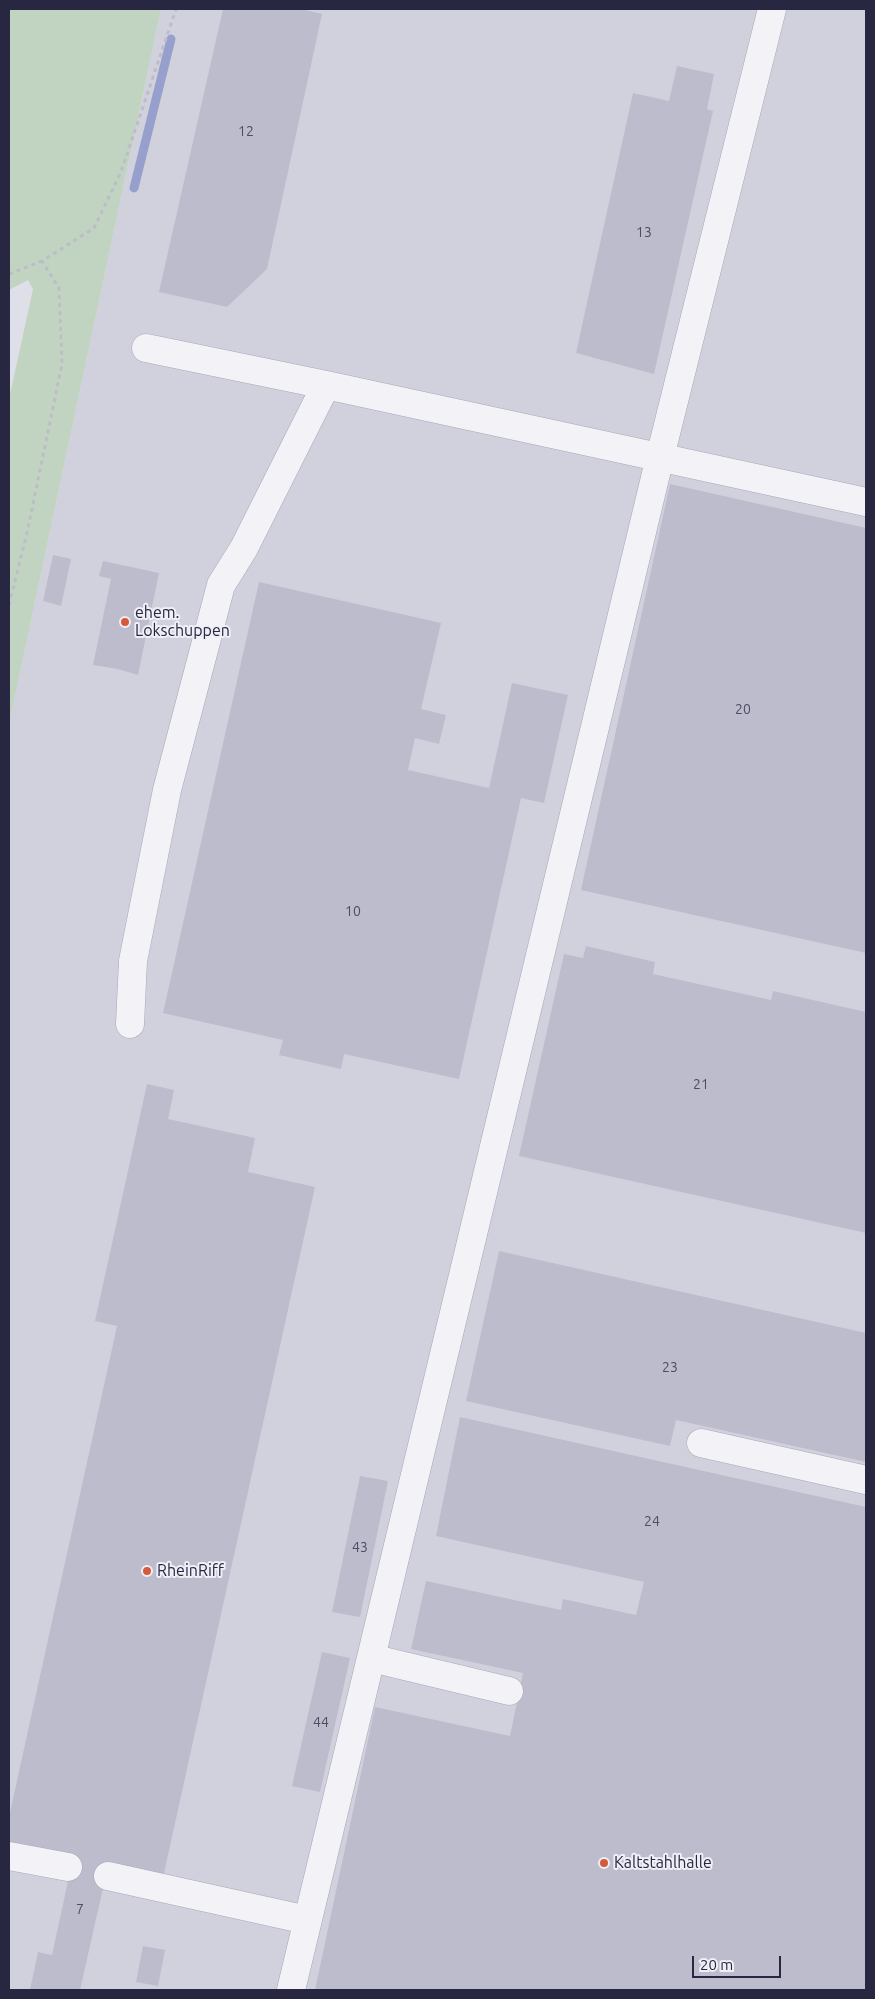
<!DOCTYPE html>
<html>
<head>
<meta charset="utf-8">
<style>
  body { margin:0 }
  #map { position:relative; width:875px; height:1999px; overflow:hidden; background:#dfdfe9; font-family:Ubuntu,sans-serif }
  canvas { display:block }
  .frame { position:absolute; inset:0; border:10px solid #272741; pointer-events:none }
  .scale { position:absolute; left:692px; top:1956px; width:89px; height:22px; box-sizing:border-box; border:2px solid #272741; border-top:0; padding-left:6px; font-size:15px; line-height:18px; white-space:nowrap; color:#272741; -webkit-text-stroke:4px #efeff7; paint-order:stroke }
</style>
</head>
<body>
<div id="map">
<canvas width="875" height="1999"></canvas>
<div class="frame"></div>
<div class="scale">20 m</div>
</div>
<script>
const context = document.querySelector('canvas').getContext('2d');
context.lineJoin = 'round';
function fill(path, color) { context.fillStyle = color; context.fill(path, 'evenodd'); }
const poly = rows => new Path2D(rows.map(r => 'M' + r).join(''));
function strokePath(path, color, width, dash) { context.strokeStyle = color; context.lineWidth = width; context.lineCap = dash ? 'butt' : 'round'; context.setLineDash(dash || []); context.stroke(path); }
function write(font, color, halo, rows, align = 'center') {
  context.font = font + ' Ubuntu,sans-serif'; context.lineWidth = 4; context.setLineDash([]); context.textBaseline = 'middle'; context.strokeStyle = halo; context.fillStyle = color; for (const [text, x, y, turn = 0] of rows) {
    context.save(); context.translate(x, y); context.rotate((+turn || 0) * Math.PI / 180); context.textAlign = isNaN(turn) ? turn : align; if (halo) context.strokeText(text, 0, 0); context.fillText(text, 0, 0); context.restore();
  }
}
const built = poly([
  [161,9,866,9,866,1990,9,1990,9,724]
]);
const green = poly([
  [9,9,161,9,9,724,9,399,33,289,28,280,9,290]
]);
const stream = poly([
  [134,188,171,39]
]);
const building = poly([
  [223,9,301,9,322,14,267,269,227,307,159,292],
  [677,66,714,74,707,109,713,111,654,374,576,353,633,93,669,101],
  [670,484,866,528,866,953,581,890],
  [53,555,71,559,61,606,43,601],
  [103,561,159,573,138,675,118,669,93,665,111,579,99,576],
  [259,582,441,623,421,709,446,715,439,744,415,738,408,770,489,788,512,683,568,695,544,803,521,798,459,1079,344,1054,341,1069,279,1055,283,1040,163,1013],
  [586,946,655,962,653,974,771,1000,773,991,866,1012,866,1233,519,1156,564,954,583,958],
  [147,1084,174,1090,168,1119,255,1138,248,1172,315,1187,163,1878,108,1866,80,1990,30,1990,38,1952,52,1955,73,1858,9,1844,9,1817,117,1326,95,1321],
  [499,1251,866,1333,866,1462,676,1420,670,1446,466,1401],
  [460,1417,866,1507,866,1990,315,1990,375,1707,510,1736,523,1673,411,1649,426,1581,561,1610,563,1599,636,1615,644,1582,436,1536],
  [360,1476,388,1481,360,1617,332,1612],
  [322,1652,350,1658,320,1792,292,1786],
  [143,1946,165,1950,158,1986,136,1982]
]);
const path = poly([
  [9,274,42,261],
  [9,605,27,533,62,364,59,288,42,261,94,228,121,172,176,9]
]);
const minor = poly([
  [146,348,326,385,866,502],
  [130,1024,133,961,167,790,221,585,244,548,326,385],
  [701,1443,866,1480],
  [371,1658,509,1691],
  [9,1856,68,1867],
  [108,1876,307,1920],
  [291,1990,660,457,772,9]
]);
const markers = [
  [125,622,5,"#d7593c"],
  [147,1571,5,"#d7593c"],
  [604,1863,5,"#d7593c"]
];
const numberNames = [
  ["12",246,131],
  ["13",644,232],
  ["20",743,709],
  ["10",353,911],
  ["21",701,1084],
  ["23",670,1367],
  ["24",652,1521],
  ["43",360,1547],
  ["44",321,1722],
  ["7",80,1909]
];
const poiNames = [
  ["ehem.",135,613],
  ["Lokschuppen",135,631],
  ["RheinRiff",157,1571],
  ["Kaltstahlhalle",614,1863]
];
fill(built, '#d1d1de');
fill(green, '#c0d4c1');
strokePath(stream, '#979fcc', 9);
fill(building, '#bcbccc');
strokePath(minor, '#a8a8b7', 29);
strokePath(path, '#bdbdc8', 3, [4, 4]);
strokePath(minor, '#f2f2f7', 28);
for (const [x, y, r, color] of markers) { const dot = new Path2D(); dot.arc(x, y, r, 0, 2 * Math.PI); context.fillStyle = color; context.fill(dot); strokePath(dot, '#efeff7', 2); }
write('14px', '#4c4c64', null, numberNames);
write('16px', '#272741', '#efeff7', poiNames, 'left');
</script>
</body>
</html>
